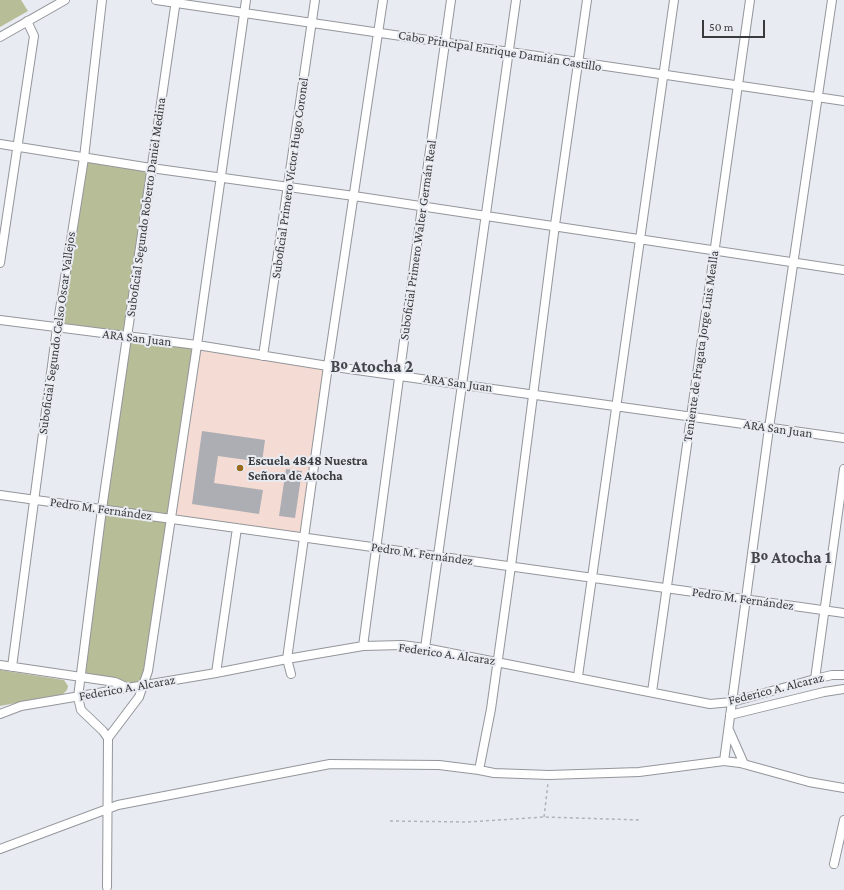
<!DOCTYPE html>
<html>
<head>
<meta charset="utf-8">
<style>
  body { margin:0 }
  #map { position:relative; width:844px; height:890px; overflow:hidden; background:#e8ebf1; font-family:"Crimson Pro",serif }
  canvas { display:block }
  .scale { position:absolute; left:702px; top:20px; width:63px; height:18px; box-sizing:border-box; border:2px solid #393a3c; border-top:0; padding-left:5px; font-size:12px; line-height:14px; white-space:nowrap; color:#393a3c; -webkit-text-stroke:3px #e8ebf1; paint-order:stroke }
</style>
</head>
<body>
<div id="map">
<canvas width="844" height="890"></canvas>
<div class="scale">50 m</div>
</div>
<script>
const context = document.querySelector('canvas').getContext('2d');
context.lineJoin = 'round';
function fill(path, color) { context.fillStyle = color; context.fill(path, 'evenodd'); }
const poly = rows => new Path2D(rows.map(r => 'M' + r).join(''));
function strokePath(path, color, width, dash) { context.strokeStyle = color; context.lineWidth = width; context.lineCap = dash ? 'butt' : 'round'; context.setLineDash(dash || []); context.stroke(path); }
function write(font, color, halo, rows, align = 'center') {
  context.font = font + ' "Crimson Pro",serif'; context.lineWidth = 4; context.setLineDash([]); context.textBaseline = 'middle'; context.strokeStyle = halo; context.fillStyle = color; for (const [text, x, y, turn = 0] of rows) {
    context.save(); context.translate(x, y); context.rotate((+turn || 0) * Math.PI / 180); context.textAlign = isNaN(turn) ? turn : align; if (halo) context.strokeText(text, 0, 0); context.fillText(text, 0, 0); context.restore();
  }
}
const education = poly([
  [199,347,326,367,305,537,171,517]
]);
const green = poly([
  [0,0,21,0,28,11,0,27],
  [84,159,150,169,127,336,58,327],
  [128,336,197,345,143,686,128,688,81,676],
  [0,670,64,680,68,686,67,690,63,694,0,706]
]);
const building = poly([
  [202,431,265,440,262,462,218,456,214,483,263,490,259,514,192,504],
  [286,469,302,471,295,518,279,516]
]);
const path = poly([
  [544,817,548,783],
  [390,821,468,822,544,817,641,820]
]);
const minor = poly([
  [156,0,844,101],
  [0,37,65,0],
  [0,144,151,168,354,196,844,270],
  [0,263,34,36,27,21],
  [0,320,197,345,328,366,844,438],
  [263,356,315,0],
  [0,495,844,613],
  [363,646,422,207,451,0],
  [425,648,516,0],
  [0,665,115,682,128,688],
  [12,667,57,328,84,158,102,0],
  [216,673,237,528],
  [291,674,287,659,328,366,383,0],
  [578,676,674,0],
  [815,679,844,469],
  [652,692,750,0],
  [0,714,21,706,216,673,287,659,363,646,402,645,425,648,710,704,732,702,815,679,832,675,844,675],
  [730,715,824,692,844,689],
  [729,730,744,764],
  [108,738,103,731,81,710,78,697,102,509,176,0],
  [724,761,769,428,832,0],
  [479,770,491,709,511,566,555,225,587,0],
  [0,849,118,805,330,764,439,765,479,770,494,773,549,775,639,772,724,761,740,763,809,782,844,788],
  [834,864,844,820],
  [107,887,108,738,139,697,148,671,197,345,246,0]
]);
const markers = [
  [240,468,4,"#9b6b1d"]
];
const streetNames = [
  ["Cabo Principal Enrique Damián Castillo",500,51,9],
  ["Suboficial Primero Víctor Hugo Coronel",290,178,-82],
  ["Suboficial Segundo Roberto Daniel Medina",146,207,-82],
  ["Suboficial Primero Walter Germán Real",418,240,-82],
  ["Suboficial Segundo Celso Oscar Vallejos",57,333,-82],
  ["ARA San Juan",137,338,7],
  ["Teniente de Fragata Jorge Luis Mealla",701,346,-82],
  ["ARA San Juan",458,383,8],
  ["ARA San Juan",778,429,8],
  ["Pedro M. Fernández",101,509,8],
  ["Pedro M. Fernández",422,554,8],
  ["Pedro M. Fernández",743,599,8],
  ["Federico A. Alcaraz",447,654,8],
  ["Federico A. Alcaraz",127,688,-10],
  ["Federico A. Alcaraz",776,689,-14]
];
const poiNames = [
  ["Escuela 4848 Nuestra",248,461],
  ["Señora de Atocha",248,476]
];
const districtNames = [
  ["Bº Atocha 2",372,367],
  ["Bº Atocha 1",791,558]
];
fill(education, '#f4dbd3');
fill(green, '#b7bd97');
fill(building, '#acaeb4');
strokePath(minor, '#93969b', 10);
strokePath(path, '#b0b3b7', 1.5, [3, 3]);
strokePath(minor, '#fff', 8);
for (const [x, y, r, color] of markers) { const dot = new Path2D(); dot.arc(x, y, r, 0, 2 * Math.PI); context.fillStyle = color; context.fill(dot); strokePath(dot, '#e8ebf1', 1.5); }
write('13px', '#393a3c', '#e8ebf1', streetNames);
write('bold 13px', '#393a3c', '#e8ebf1', poiNames, 'left');
write('bold 17px', '#45474c', '#e8ebf1', districtNames);
</script>
</body>
</html>
